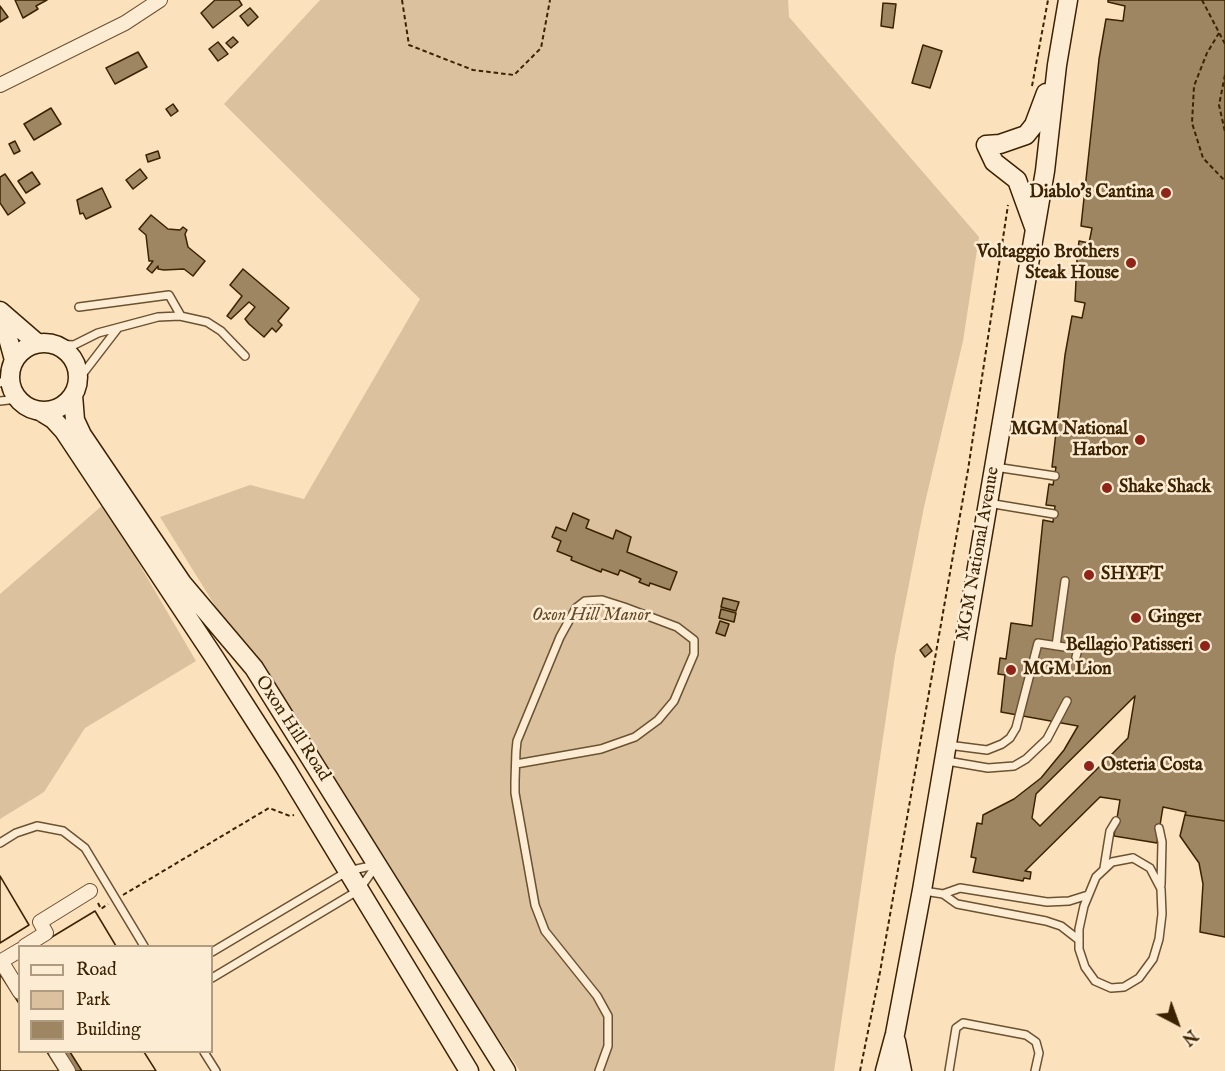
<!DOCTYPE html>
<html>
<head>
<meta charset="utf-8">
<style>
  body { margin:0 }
  #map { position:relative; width:1225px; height:1071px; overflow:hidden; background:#fce1bd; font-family:"IM FELL English",serif }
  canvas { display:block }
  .legend { position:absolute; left:18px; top:945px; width:195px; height:108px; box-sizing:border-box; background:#fdecd4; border:2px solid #af9c80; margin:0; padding:8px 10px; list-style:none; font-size:18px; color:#3b2301 }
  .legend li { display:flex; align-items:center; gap:12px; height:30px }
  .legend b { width:30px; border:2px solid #af9c80 }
  .north { position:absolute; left:1147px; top:993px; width:60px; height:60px; -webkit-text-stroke:4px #fdecd4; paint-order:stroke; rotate:139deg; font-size:16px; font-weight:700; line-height:24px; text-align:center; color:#3b2301 }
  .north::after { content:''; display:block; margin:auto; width:21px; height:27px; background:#3b2301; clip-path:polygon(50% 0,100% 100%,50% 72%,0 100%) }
</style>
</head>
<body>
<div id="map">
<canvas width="1225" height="1071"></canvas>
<ul class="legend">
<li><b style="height:8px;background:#fdecd4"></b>Road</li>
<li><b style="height:16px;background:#dbc19d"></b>Park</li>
<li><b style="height:16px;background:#9f8663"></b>Building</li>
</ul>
<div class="north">N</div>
</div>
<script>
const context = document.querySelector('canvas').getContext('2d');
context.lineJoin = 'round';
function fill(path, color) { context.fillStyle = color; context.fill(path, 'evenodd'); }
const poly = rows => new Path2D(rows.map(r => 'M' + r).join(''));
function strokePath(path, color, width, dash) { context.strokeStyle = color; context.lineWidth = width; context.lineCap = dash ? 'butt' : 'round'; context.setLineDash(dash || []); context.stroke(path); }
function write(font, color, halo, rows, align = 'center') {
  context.font = font + ' "IM FELL English",serif'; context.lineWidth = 5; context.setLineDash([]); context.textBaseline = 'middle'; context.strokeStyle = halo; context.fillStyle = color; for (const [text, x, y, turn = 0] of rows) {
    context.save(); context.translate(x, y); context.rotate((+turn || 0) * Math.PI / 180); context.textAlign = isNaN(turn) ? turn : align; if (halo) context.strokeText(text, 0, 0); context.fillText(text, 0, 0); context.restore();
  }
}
const green = poly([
  [320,0,788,0,789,17,979,237,963,341,924,507,895,656,834,1071,520,1071,286,720,160,517,250,485,304,499,420,299,224,104],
  [104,504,196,661,85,728,44,792,0,819,0,594]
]);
const building = poly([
  [15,0,47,0,36,6,38,9,23,18,15,0],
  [215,0,239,0,242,5,213,28,201,13,215,0],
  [1108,0,1225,0,1225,821,1185,815,1186,812,1163,807,1157,843,1114,836,1120,800,1100,797,1025,871,1031,872,1030,879,1024,878,1023,881,973,872,976,858,971,857,977,823,982,824,983,815,1014,799,1041,778,1064,750,1078,726,1001,712,1005,675,998,674,1000,658,1006,659,1011,623,1032,626,1043,520,1053,522,1055,506,1046,505,1049,484,1053,485,1056,467,1052,467,1065,355,1072,316,1082,318,1085,303,1075,301,1077,260,1079,241,1089,243,1092,228,1081,226,1099,59,1106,19,1123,21,1125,6,1108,2,1108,0],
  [883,3,896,4,893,28,881,26,883,3],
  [0,6,8,17,0,22,0,6],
  [250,8,258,17,248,26,240,16,250,8],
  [233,37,238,42,231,48,226,43,233,37],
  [218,42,228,54,218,61,209,49,218,42],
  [923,45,942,51,930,88,912,83,923,45],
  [138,52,147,67,115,84,106,68,138,52],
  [173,104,178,111,171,116,166,109,173,104],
  [51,108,61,124,34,140,24,124,51,108],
  [15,141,20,151,14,154,9,144,15,141],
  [158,151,160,158,148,162,146,155,158,151],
  [140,169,147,178,133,189,126,180,140,169],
  [32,172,40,184,26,193,18,181,32,172],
  [5,174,25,203,8,215,0,203,0,177,5,174],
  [102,188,111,207,86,219,83,213,80,214,77,200,102,188],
  [151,215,168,229,180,230,183,227,187,230,185,234,188,247,205,261,193,276,184,269,164,270,158,269,158,266,152,273,147,269,153,261,149,261,146,235,139,229,151,215],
  [243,269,289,308,278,321,282,325,276,332,272,328,264,337,249,324,245,319,255,307,249,302,231,319,227,316,242,296,230,285,243,269],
  [573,513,589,520,586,528,613,539,616,530,631,537,627,552,677,572,670,590,650,583,649,586,639,582,641,579,620,570,618,575,602,569,601,572,571,560,572,557,557,551,561,541,552,537,556,527,566,531,573,513],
  [723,598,739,602,736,611,721,607,723,598],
  [721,609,736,613,734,622,719,618,721,609],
  [720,621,729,624,725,636,716,633,720,621],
  [927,644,932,651,925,657,920,650,927,644],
  [1135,696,1128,738,1040,826,1032,818,1036,794,1135,696],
  [1185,815,1225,821,1225,937,1200,932,1203,884,1199,863,1180,836,1185,815],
  [0,876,29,925,0,943,0,876],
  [0,876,29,925,0,943,0,876],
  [95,911,116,946,37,946,95,911],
  [95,911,116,946,37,946,95,911],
  [0,974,20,1005,20,1052,47,1052,59,1071,0,1071,0,974],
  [0,974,20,1005,20,1052,47,1052,59,1071,0,1071,0,974],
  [47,1052,70,1052,82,1071,59,1071,47,1052],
  [70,1052,144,1052,156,1071,82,1071,70,1052],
  [70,1052,144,1052,156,1071,82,1071,70,1052]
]);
const path = poly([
  [402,0,409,45,473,70,514,75,541,48,550,0],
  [1202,0,1225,44],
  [1219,33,1207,53,1194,86,1192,123,1203,158,1225,181],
  [1225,75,1219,105,1225,132],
  [1032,86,1048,0],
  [123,895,269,808,290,816,294,815],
  [98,903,101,909,108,904],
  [860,1071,880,972,968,470,1008,205]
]);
const lane = poly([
  [79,307,169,295,181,316],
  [53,344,74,345,98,333,158,317,180,316,207,322,221,331,245,356],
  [78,380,118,328],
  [0,383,10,376],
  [0,401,17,399],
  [995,467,1055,476],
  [988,503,1054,514],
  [1056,646,1065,581],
  [948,745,987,750,1002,744,1010,738,1016,728,1038,643,1078,649,1076,657],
  [947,761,988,768,1014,766,1026,759,1047,739,1067,701],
  [516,764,601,749,635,737,658,720,674,701,694,654,694,640,677,627,624,607,602,600,585,601,576,608,560,637,517,741,516,751,515,781,515,793,535,905,545,931,597,996,608,1016,608,1046,599,1071],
  [1159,828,1162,842,1161,885],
  [0,843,16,833,37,826,63,831,85,848,144,946],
  [1133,858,1150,868,1161,889,1162,914,1159,939,1153,959,1139,978,1124,987,1111,988,1095,981,1085,967,1079,949,1079,929,1084,906,1096,877,1112,862,1133,858],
  [1104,868,1110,831,1116,821],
  [924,891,943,894,957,904,1046,921,1061,926,1079,940],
  [943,894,960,888,1047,902,1069,901,1088,895],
  [212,952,348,871,375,865],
  [212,978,359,890,376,866],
  [204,1052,216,1071],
  [949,1071,956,1028,963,1023,1026,1035,1036,1042,1039,1053,1035,1071]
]);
const street = poly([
  [0,85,125,23,160,0],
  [25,946,46,933,40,922,90,891],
  [1,961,20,992],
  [0,962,20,950],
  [56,1052,68,1071]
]);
const secondary = poly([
  [1034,227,1017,180,994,162,986,145,1000,144,1026,135,1034,125,1046,93],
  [0,311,37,343],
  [0,325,8,338,14,360],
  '10 377a34 34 0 1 1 68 0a34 34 0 1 1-68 0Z',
  [73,395,75,420,82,435,182,583,254,668,506,1071],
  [40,411,53,419,64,431,214,657,286,769,469,1071],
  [896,1041,902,1071],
  [885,1071,895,1034,922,890,988,503,1045,171,1057,65,1068,0]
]);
const markers = [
  [1166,193,6,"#8f2418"],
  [1131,263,6,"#8f2418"],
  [1140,440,6,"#8f2418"],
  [1107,488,6,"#8f2418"],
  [1089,575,6,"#8f2418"],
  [1136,618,6,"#8f2418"],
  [1205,646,6,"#8f2418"],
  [1011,670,6,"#8f2418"],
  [1089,766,6,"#8f2418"]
];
const poiNames = [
  ["Diablo's Cantina",1154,193,"right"],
  ["Voltaggio Brothers",1119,253,"right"],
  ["Steak House",1119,274,"right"],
  ["MGM National",1128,430,"right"],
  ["Harbor",1128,451,"right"],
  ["Shake Shack",1119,488],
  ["SHYFT",1101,575],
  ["Ginger",1148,618],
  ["Bellagio Patisseri",1193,646,"right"],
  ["MGM Lion",1023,670],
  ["Osteria Costa",1101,766]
];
const streetNames = [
  ["MGM National Avenue",979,554,-80],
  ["Oxon Hill Road",292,729,57]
];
const parkNames = [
  ["Oxon Hill Manor",591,616]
];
fill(green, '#dbc19d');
fill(building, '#9f8663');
strokePath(building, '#3b2301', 1.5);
strokePath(lane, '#6b5230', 10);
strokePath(street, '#6b5230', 16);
strokePath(secondary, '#3b2301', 21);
strokePath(path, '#3b2301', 2, [4.5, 3]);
strokePath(lane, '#fdecd4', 7);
strokePath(street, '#fdecd4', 14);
strokePath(secondary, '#fdecd4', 18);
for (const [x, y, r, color] of markers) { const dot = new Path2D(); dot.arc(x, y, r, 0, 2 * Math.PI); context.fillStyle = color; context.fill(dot); strokePath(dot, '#fdecd4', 2); }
write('bold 18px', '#3b2301', '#fdecd4', poiNames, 'left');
write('18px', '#3b2301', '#fdecd4', streetNames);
write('italic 18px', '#634a28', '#fdecd4', parkNames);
</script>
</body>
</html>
